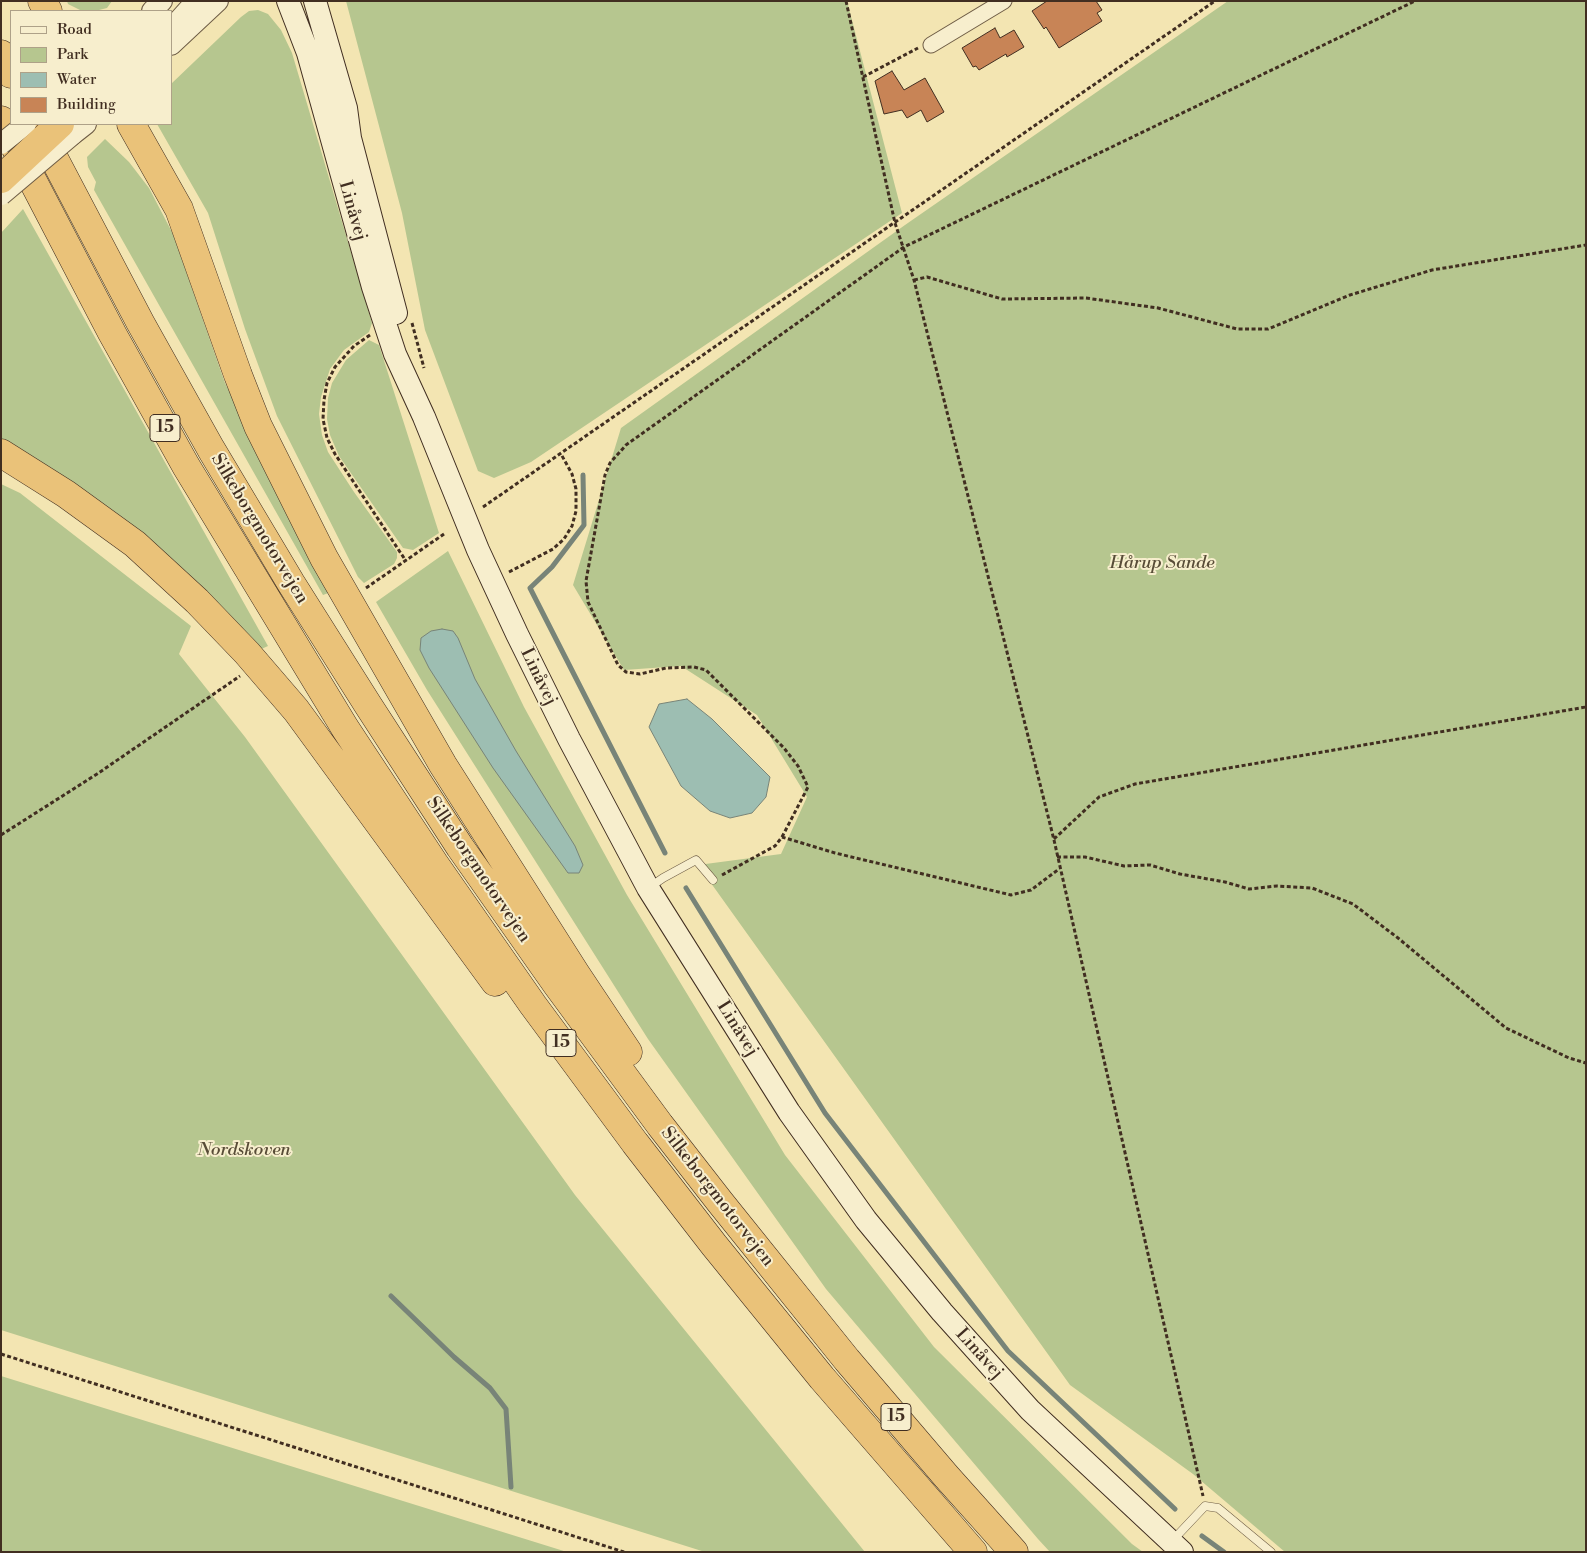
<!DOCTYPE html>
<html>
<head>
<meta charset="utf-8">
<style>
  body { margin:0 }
  #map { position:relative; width:1587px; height:1553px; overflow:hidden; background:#f3e5b2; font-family:"Libre Bodoni",serif }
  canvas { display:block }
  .frame { position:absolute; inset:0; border:2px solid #412e21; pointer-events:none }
  .legend { position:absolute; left:10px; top:10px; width:162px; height:115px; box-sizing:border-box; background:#f7eecd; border:1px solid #aea188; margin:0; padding:6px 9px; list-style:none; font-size:15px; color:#412e21 }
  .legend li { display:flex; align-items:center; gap:10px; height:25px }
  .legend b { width:25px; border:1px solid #aea188 }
</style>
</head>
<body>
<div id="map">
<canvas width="1587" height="1553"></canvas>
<div class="frame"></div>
<ul class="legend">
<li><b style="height:6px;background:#f7eecd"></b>Road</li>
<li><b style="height:14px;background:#b6c68f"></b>Park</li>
<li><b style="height:14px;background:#9dbeb2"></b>Water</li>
<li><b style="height:14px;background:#c88456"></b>Building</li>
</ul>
</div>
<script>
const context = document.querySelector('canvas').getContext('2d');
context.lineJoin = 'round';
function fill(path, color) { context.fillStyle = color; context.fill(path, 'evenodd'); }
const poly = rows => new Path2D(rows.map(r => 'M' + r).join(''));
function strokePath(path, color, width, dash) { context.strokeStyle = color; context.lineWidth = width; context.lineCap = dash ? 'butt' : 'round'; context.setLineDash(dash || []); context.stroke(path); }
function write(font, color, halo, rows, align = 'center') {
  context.font = font + ' "Libre Bodoni",serif'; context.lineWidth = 4; context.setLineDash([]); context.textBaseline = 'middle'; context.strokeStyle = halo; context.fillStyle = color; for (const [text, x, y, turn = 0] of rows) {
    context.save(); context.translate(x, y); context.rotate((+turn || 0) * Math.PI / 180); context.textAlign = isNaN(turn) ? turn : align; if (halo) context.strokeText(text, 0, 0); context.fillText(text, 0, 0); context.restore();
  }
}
const green = poly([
  [67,1,112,1,107,8,95,11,82,11,68,4],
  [346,1,847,1,902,213,531,462,494,478,478,471,425,330,402,213],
  [1228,1,1586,1,1586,1552,1285,1552,1193,1474,1070,1385,698,865,781,854,807,797,757,715,681,666,624,670,573,585,621,428,905,225],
  [258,10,268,14,281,30,292,53,372,323,369,332,344,350,330,369,321,397,319,414,322,435,328,452,354,492,397,552,397,558,394,564,364,583,358,577,277,416,245,329,208,213,157,124,171,124,171,84,241,17,249,11],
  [105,139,129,162,149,188,173,234,225,383,331,592,323,595,94,190,96,182,88,167,87,157],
  [23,209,268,646,257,651,1,443,1,233],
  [369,340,379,345,439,533,413,550,403,548,339,456,330,435,327,419,328,398,332,383,346,360],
  [1,484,20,493,191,626,179,654,245,737,575,1195,865,1552,705,1552,1,1330],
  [448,551,524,707,627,895,785,1155,934,1347,1132,1544,1143,1552,1050,1552,1038,1539,826,1289,648,1039,427,690,376,602],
  [1,1376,567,1552,1,1552]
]);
const water = poly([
  [442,629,453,631,458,638,475,679,516,751,575,846,583,865,579,873,568,873,493,768,429,668,420,650,421,638,431,631,442,629],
  [687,699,712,719,770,777,766,797,752,813,730,818,710,811,681,786,649,727,659,704,687,699]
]);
const stream = poly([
  [583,475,584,525,552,567,530,588,665,853],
  [686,888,825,1113,1008,1351,1175,1509],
  [391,1296,454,1357,490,1388,506,1409,511,1487],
  [1202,1536,1224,1552]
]);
const building = poly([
  [1047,1,1096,1,1102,10,1097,13,1102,21,1059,48,1046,27,1044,29,1032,11,1047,1],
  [995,28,1000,38,1014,30,1024,47,1007,57,1006,54,979,70,976,66,973,67,962,48,995,28],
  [892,71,904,90,925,78,944,112,927,122,921,110,907,118,902,110,884,114,875,81,892,71]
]);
const path = poly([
  [846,1,895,223,914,280,1054,840,1203,1496],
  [863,77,918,48],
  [914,280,927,277,1002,299,1086,298,1158,308,1237,329,1268,329,1350,295,1432,270,1586,245],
  [412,323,424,368],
  [370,335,354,346,335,367,327,383,324,400,323,419,327,438,335,454,406,561],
  [483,507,1215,1],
  [509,572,553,549,564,539,572,526,576,511,576,489,572,474,561,454],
  [366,588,444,534],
  [1,835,97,774,240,676],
  [782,837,808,787,798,766,784,748,706,670,694,667,666,668,640,674,626,672,618,665,588,602,586,581,605,475,610,463,626,445,904,247,1415,1],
  [1054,839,1099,797,1135,784,1586,707],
  [1057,857,1085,857,1124,866,1150,865,1180,874,1225,882,1249,889,1277,886,1312,888,1353,904,1398,938,1506,1028,1569,1058,1586,1063],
  [722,875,775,846,782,837,835,853,1011,895,1031,890,1059,869],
  [1,1354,624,1552]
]);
const service = poly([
  [650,887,663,878,696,860,713,880],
  [1173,1540,1205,1506,1218,1508,1271,1552]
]);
const minor = poly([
  [931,45,1004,1]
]);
const tertiary = poly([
  [152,11,162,1],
  [171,29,196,1],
  [171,45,218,1],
  [72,135,86,124]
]);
const secondary = poly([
  [288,1,308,53,373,287,395,354,424,417,478,550,517,634,569,739,648,888,789,1112,866,1220,942,1312,1030,1410,1182,1552],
  [315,1,346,108,350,138,396,313]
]);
const motorway = poly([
  [42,1,48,11],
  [1,54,11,74],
  [1,120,112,333,186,466,345,728,434,863,533,1005,635,1143,714,1245,822,1378,973,1552],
  [36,124,140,322,211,449,291,583,368,705,460,847,557,985,660,1125,720,1202,847,1360,946,1476,1014,1552],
  [131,124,179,209,238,375,258,426,324,558,443,765,576,974,628,1052],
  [1,453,66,494,135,544,197,601,247,653,296,710,495,982]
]);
const tertiaryBridge = poly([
  [1,144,26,124],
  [1,195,72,135]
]);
const motorwayBridge = poly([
  [1,179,60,124]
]);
const shields = [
  [165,428,30],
  [561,1043,30],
  [896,1417,30]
];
const shieldNames = [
  ["15",165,428],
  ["15",561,1043],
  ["15",896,1417]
];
const streetNames = [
  ["Linåvej",352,211,74],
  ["Silkeborgmotorvejen",259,529,59],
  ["Linåvej",538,677,64],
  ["Silkeborgmotorvejen",478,870,56],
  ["Linåvej",737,1029,58],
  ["Silkeborgmotorvejen",717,1197,52],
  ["Linåvej",979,1354,48]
];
const parkNames = [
  ["Hårup Sande",1162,564],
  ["Nordskoven",244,1151]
];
fill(green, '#b6c68f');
fill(water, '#9dbeb2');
strokePath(water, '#788478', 1);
strokePath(stream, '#788478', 5);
fill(building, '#c88456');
strokePath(building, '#412e21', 1);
strokePath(service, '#6e5c45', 9);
strokePath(minor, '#6e5c45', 17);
strokePath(tertiary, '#6e5c45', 22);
strokePath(secondary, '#412e21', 24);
strokePath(motorway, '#412e21', 29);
strokePath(path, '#412e21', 3, [4, 2.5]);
strokePath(service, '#f7eecd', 8);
strokePath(minor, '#f7eecd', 15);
strokePath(tertiary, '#f7eecd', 20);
strokePath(secondary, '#f7eecd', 22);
strokePath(motorway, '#eac279', 28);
strokePath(tertiaryBridge, '#6e5c45', 22, []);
strokePath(motorwayBridge, '#412e21', 29, []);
strokePath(tertiaryBridge, '#f7eecd', 20);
strokePath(motorwayBridge, '#eac279', 28);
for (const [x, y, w] of shields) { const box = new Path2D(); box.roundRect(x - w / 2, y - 13.5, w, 27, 4); context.fillStyle = '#f7eecd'; context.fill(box); strokePath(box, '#412e21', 1); }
write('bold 16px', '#412e21', null, shieldNames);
write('18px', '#412e21', '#f7eecd', streetNames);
write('italic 18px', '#584c37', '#f7eecd', parkNames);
</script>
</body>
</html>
